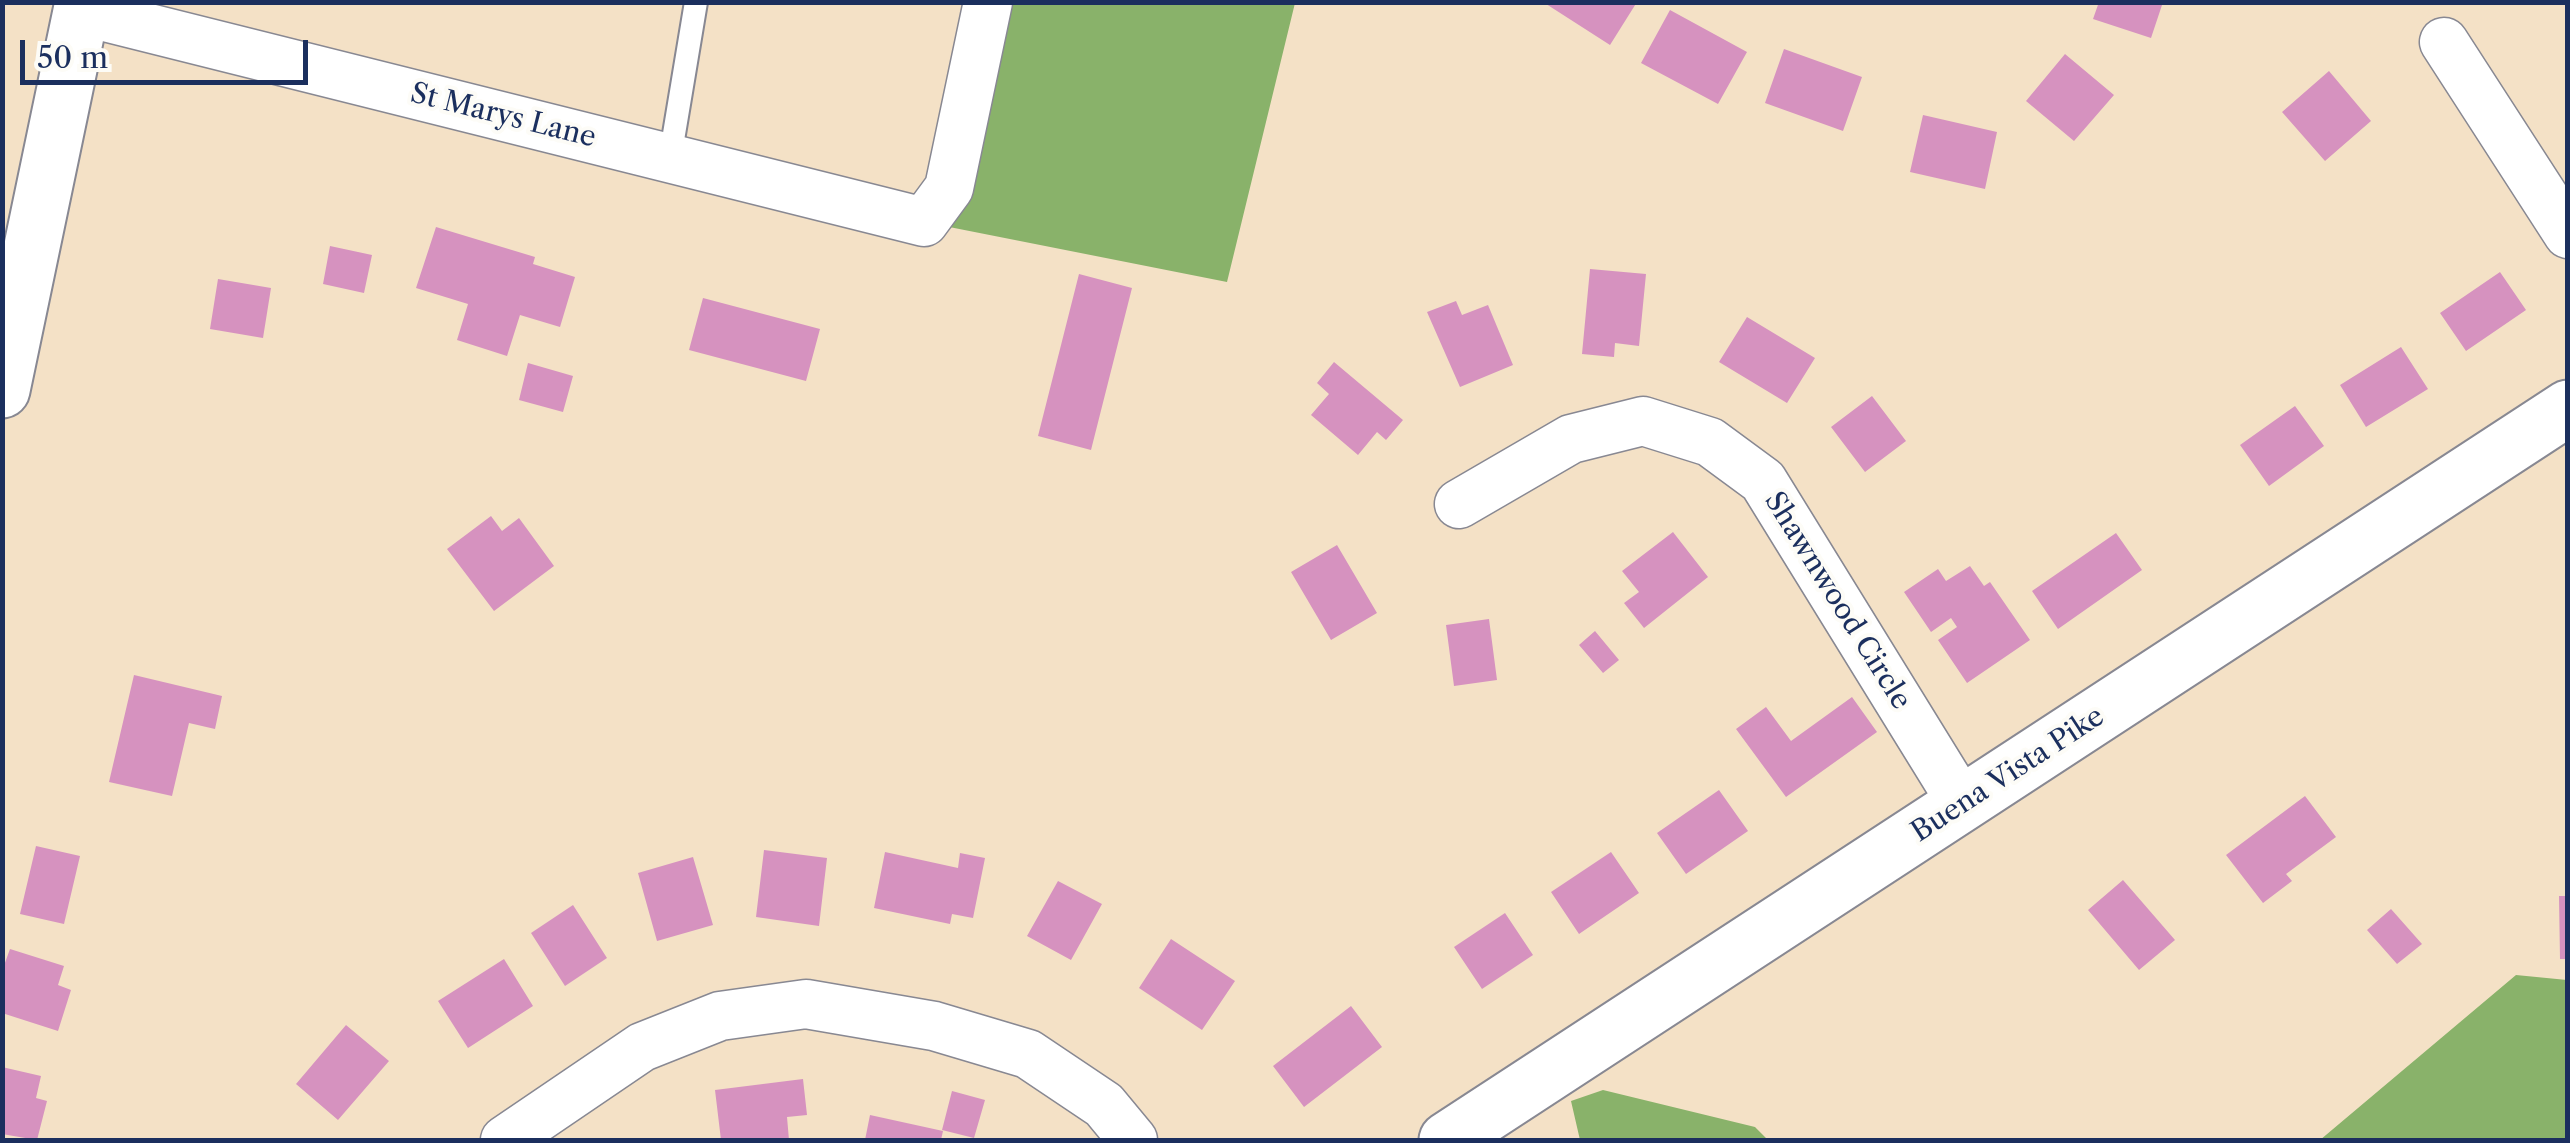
<!DOCTYPE html>
<html>
<head>
<meta charset="utf-8">
<style>
  body { margin:0 }
  #map { position:relative; width:2570px; height:1143px; overflow:hidden; background:#f4e1c6; font-family:"Libre Caslon Text",serif }
  canvas { display:block }
  .frame { position:absolute; inset:0; border:5px solid #1b2f5e; pointer-events:none }
  .scale { position:absolute; left:20px; top:40px; width:288px; height:45px; box-sizing:border-box; border:5px solid #1b2f5e; border-top:0; padding-left:12px; font-size:30px; line-height:35px; white-space:nowrap; color:#1b2f5e; -webkit-text-stroke:8px #fdfcf7; paint-order:stroke }
</style>
</head>
<body>
<div id="map">
<canvas width="2570" height="1143"></canvas>
<div class="frame"></div>
<div class="scale">50 m</div>
</div>
<script>
const context = document.querySelector('canvas').getContext('2d');
context.lineJoin = 'round';
function fill(path, color) { context.fillStyle = color; context.fill(path, 'evenodd'); }
const poly = rows => new Path2D(rows.map(r => 'M' + r).join(''));
function strokePath(path, color, width, dash) { context.strokeStyle = color; context.lineWidth = width; context.lineCap = dash ? 'butt' : 'round'; context.setLineDash(dash || []); context.stroke(path); }
function write(font, color, halo, rows, align = 'center') {
  context.font = font + ' "Libre Caslon Text",serif'; context.lineWidth = 8; context.setLineDash([]); context.textBaseline = 'middle'; context.strokeStyle = halo; context.fillStyle = color; for (const [text, x, y, turn = 0] of rows) {
    context.save(); context.translate(x, y); context.rotate((+turn || 0) * Math.PI / 180); context.textAlign = isNaN(turn) ? turn : align; if (halo) context.strokeText(text, 0, 0); context.fillText(text, 0, 0); context.restore();
  }
}
const forest = poly([
  [988,3,1295,3,1227,282,924,222],
  [2516,975,2567,980,2567,1140,2320,1140],
  [1603,1090,1755,1127,1768,1140,1580,1140,1571,1101]
]);
const building = poly([
  [1543,2,1637,2,1610,45],
  [2099,2,2163,2,2151,38,2093,19],
  [1670,10,1747,52,1718,104,1641,63],
  [1784,49,1862,77,1843,131,1765,103],
  [2065,54,2114,95,2074,141,2026,101],
  [2329,71,2371,121,2325,161,2282,112],
  [1923,115,1997,132,1985,189,1910,172],
  [436,227,535,257,533,264,575,277,560,327,520,315,507,356,457,340,468,304,416,288],
  [330,246,372,255,364,293,323,284],
  [1590,269,1646,274,1639,346,1615,343,1614,357,1582,354],
  [2500,272,2526,310,2466,351,2440,313],
  [1079,274,1132,288,1091,450,1038,436],
  [218,279,271,288,263,338,210,329],
  [703,298,820,329,806,381,689,350],
  [1456,301,1462,315,1488,305,1513,365,1460,387,1427,312],
  [1747,317,1815,358,1787,403,1719,362],
  [2401,347,2428,389,2366,427,2340,385],
  [1334,362,1403,420,1386,440,1377,432,1358,455,1311,415,1329,394,1317,383],
  [528,363,573,376,563,412,519,400],
  [1872,396,1906,441,1865,472,1831,427],
  [2295,406,2324,446,2269,486,2240,445],
  [491,516,502,531,519,518,554,566,494,611,447,549],
  [1673,532,1708,577,1644,628,1624,603,1639,592,1622,571],
  [2116,533,2142,570,2058,629,2032,591],
  [1337,545,1377,613,1331,640,1291,572],
  [1970,566,1984,586,1990,582,2030,640,1967,683,1938,640,1957,627,1951,618,1931,632,1904,592,1938,569,1946,581],
  [1489,619,1497,680,1454,686,1446,625],
  [1595,631,1619,660,1603,673,1579,645],
  [134,675,222,696,215,729,189,723,172,796,109,782],
  [1852,697,1877,732,1786,797,1736,729,1766,707,1791,741],
  [1719,790,1748,831,1686,874,1657,833],
  [2305,796,2336,837,2286,874,2292,881,2263,903,2226,855],
  [36,846,80,856,64,924,20,914],
  [764,850,827,858,819,926,756,917],
  [885,852,958,868,960,853,985,858,973,918,952,914,950,924,874,908],
  [1611,852,1639,893,1579,934,1551,892],
  [693,857,713,925,657,941,638,873],
  [2123,880,2175,940,2139,970,2088,910],
  [1058,881,1102,904,1071,960,1027,936],
  [2559,896,2568,896,2568,959,2560,959],
  [573,905,607,958,565,986,531,933],
  [2391,909,2422,944,2397,964,2367,930],
  [1505,913,1533,955,1482,989,1454,947],
  [1171,939,1235,981,1202,1030,1139,988],
  [10,949,64,966,58,985,71,990,58,1031,2,1013,2,971],
  [504,959,533,1006,468,1048,438,1001],
  [1351,1006,1382,1047,1304,1107,1273,1066],
  [346,1025,389,1061,338,1120,296,1084],
  [2,1067,41,1076,36,1098,47,1101,37,1140,2,1134],
  [803,1079,807,1115,787,1117,789,1140,721,1140,715,1090],
  [952,1091,985,1100,974,1138,942,1130],
  [870,1115,943,1131,941,1140,865,1140]
]);
const lane = poly([
  [670,158,696,2]
]);
const street = poly([
  [81,11,924,222,949,188,988,2],
  [2444,42,2568,234],
  [1459,504,1571,439,1643,421,1710,442,1763,481,1963,805],
  [505,1140,642,1047,720,1016,806,1004,934,1026,1028,1054,1104,1105,1133,1140]
]);
const secondary = poly([
  [2,390,83,2],
  [1447,1140,2568,408]
]);
const streetNames = [
  ["St Marys Lane",503,116,14],
  ["Shawnwood Circle",1837,601,58],
  ["Buena Vista Pike",2008,775,-33]
];
fill(forest, '#89b26a');
fill(building, '#d692bf');
strokePath(lane, '#888892', 26);
strokePath(street, '#888892', 51);
strokePath(secondary, '#888892', 59);
strokePath(lane, '#fff', 22);
strokePath(street, '#fff', 48);
strokePath(secondary, '#fff', 55);
write('28px', '#1b2f5e', '#fdfcf7', streetNames);
</script>
</body>
</html>
